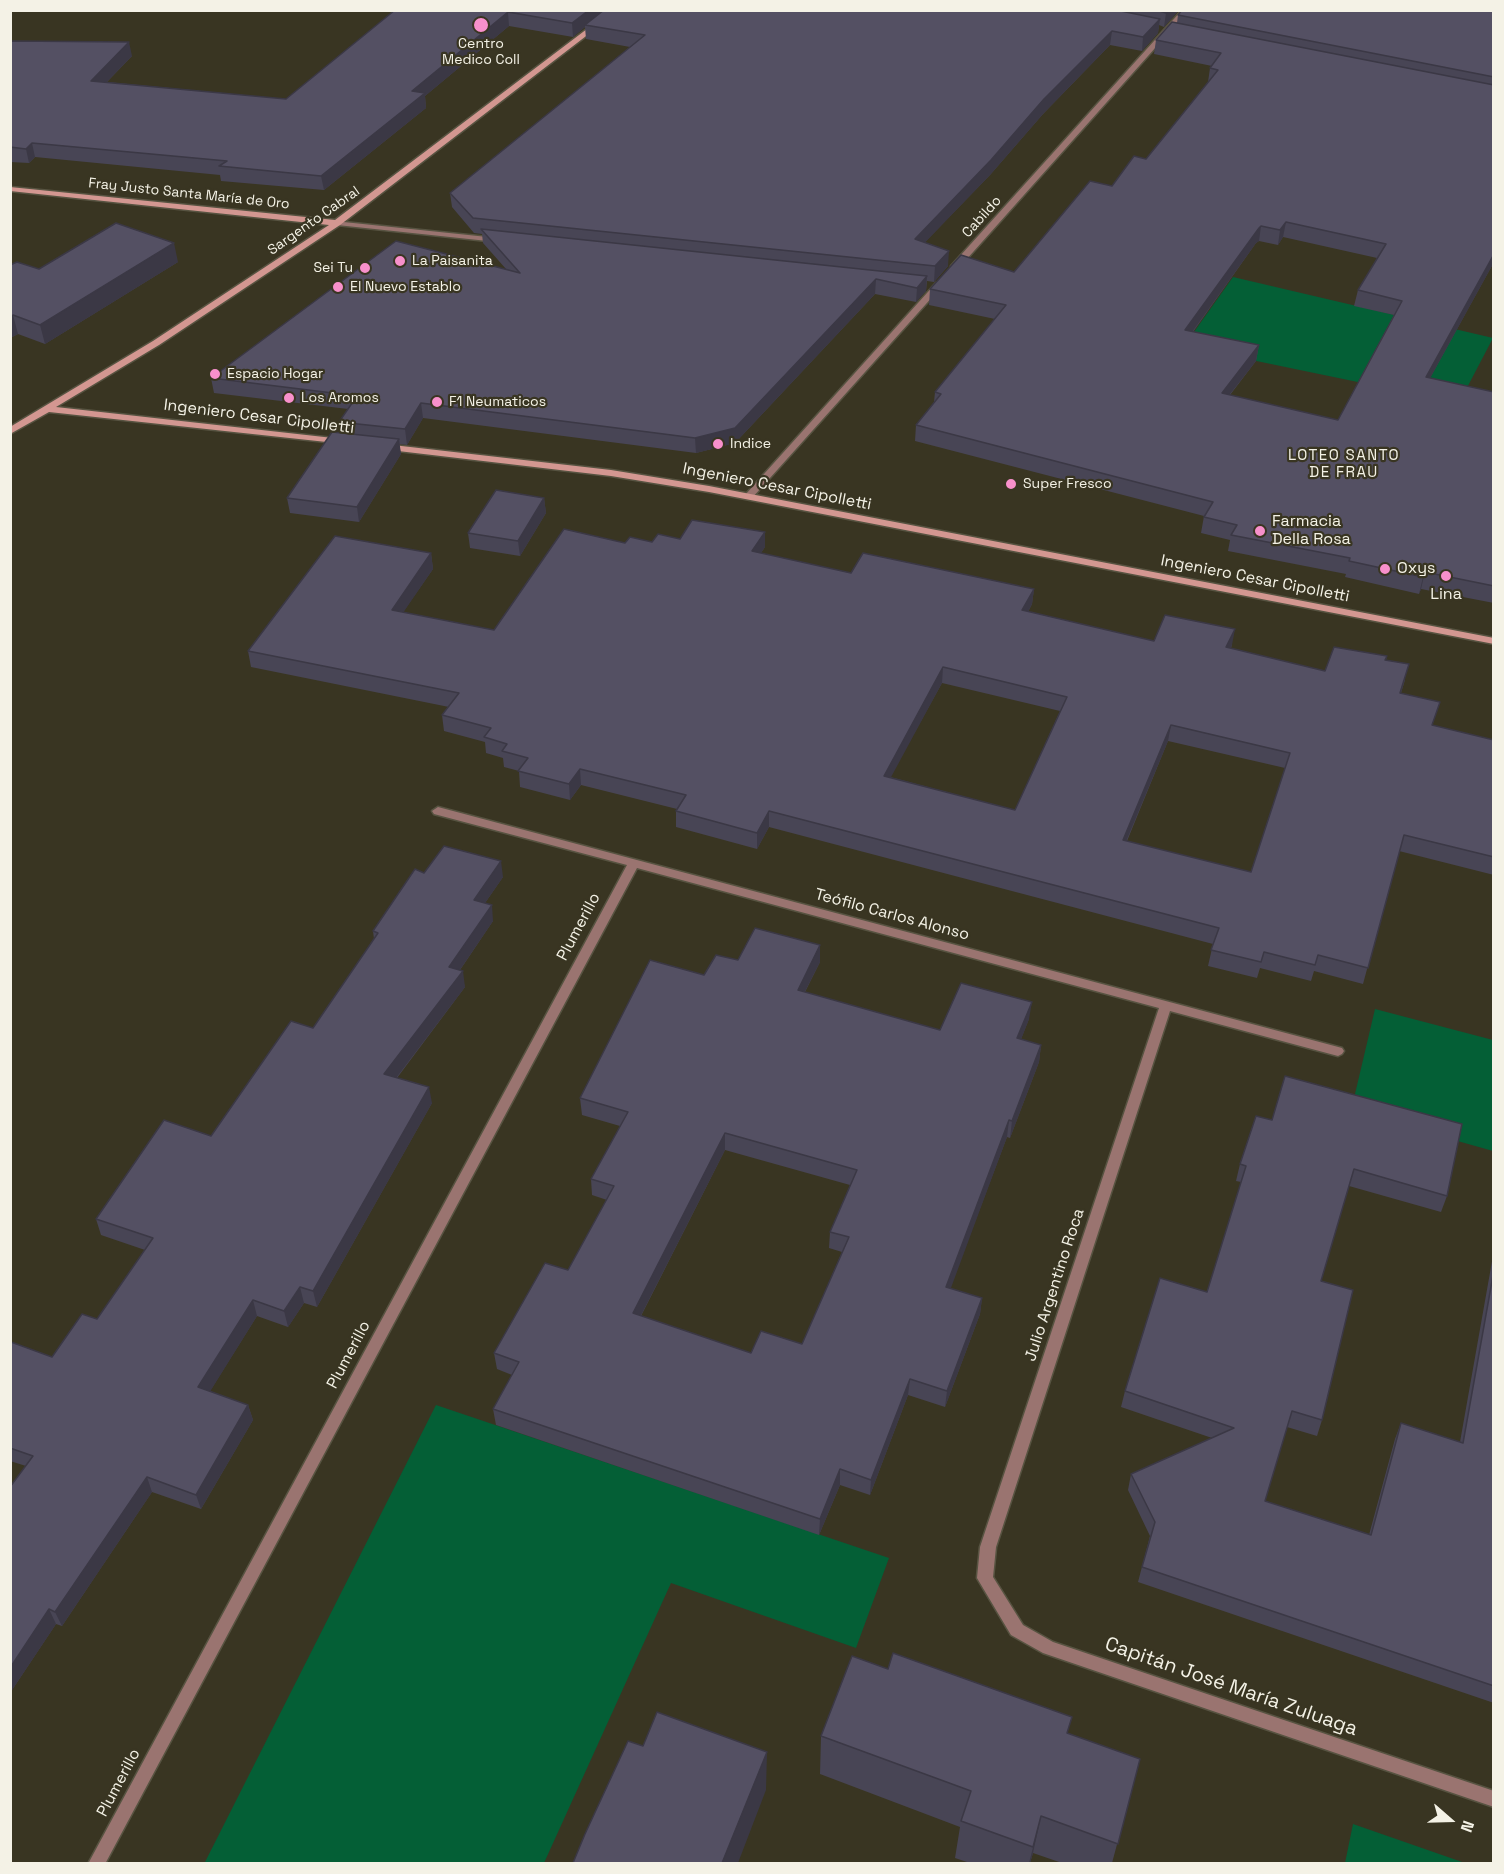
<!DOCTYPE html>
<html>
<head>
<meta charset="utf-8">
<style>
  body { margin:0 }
  #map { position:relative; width:1504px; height:1874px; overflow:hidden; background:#393522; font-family:"Space Grotesk",sans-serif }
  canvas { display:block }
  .frame { position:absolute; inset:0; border:12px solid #f4f2e6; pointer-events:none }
  .north { position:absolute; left:1420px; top:1790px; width:60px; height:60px; -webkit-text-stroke:4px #393522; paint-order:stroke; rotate:110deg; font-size:16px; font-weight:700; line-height:24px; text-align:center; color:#f4f2e6 }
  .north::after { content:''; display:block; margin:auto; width:21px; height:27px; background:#f4f2e6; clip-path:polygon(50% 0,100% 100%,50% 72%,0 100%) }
</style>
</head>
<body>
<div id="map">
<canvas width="1504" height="1874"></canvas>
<div class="frame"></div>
<div class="north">N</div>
</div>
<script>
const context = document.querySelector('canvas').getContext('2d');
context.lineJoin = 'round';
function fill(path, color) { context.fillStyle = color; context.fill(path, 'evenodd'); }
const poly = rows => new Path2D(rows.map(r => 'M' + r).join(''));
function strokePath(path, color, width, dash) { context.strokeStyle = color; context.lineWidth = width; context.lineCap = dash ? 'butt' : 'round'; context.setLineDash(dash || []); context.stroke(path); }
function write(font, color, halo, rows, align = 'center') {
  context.font = font + ' "Space Grotesk",sans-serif'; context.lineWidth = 4.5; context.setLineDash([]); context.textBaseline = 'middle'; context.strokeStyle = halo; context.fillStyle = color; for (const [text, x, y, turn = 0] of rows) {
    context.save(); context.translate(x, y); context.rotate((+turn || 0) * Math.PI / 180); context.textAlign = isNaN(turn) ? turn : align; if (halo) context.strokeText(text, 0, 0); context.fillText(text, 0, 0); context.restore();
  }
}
const green = poly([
  [1233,277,1493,338,1459,403,1184,346],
  [1375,1009,1493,1040,1493,1151,1351,1111],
  [436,1405,889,1558,856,1648,671,1583,544,1863,204,1864],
  [1353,1824,1465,1863,1345,1863]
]);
const street = poly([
  [1182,10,1189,10,957,270,951,270,951,266,1182,10],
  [334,221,497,238,501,240,497,242,337,225,333,223,334,221],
  [936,283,943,285,752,498,746,498,746,494,936,283],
  [438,807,1342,1048,1344,1051,1342,1054,1338,1056,1170,1011,996,1547,993,1577,1023,1625,1053,1642,1494,1791,1494,1807,1043,1653,1011,1635,977,1578,980,1547,1159,1008,637,868,105,1864,88,1864,627,865,434,814,432,811,438,807]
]);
const secondary = poly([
  [612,10,620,10,340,225,159,345,56,407,342,439,345,440,345,444,49,412,10,434,10,427,153,341,329,225,10,191,10,187,335,220,612,10],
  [384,444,611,470,709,486,1494,638,1494,644,709,492,611,476,381,449,381,445,384,444]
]);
const wall = poly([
  [395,10,1179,10,1164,27,1159,25,1158,33,1142,51,1110,45,1043,114,990,175,925,242,948,266,934,282,927,281,926,291,916,302,875,294,735,443,696,453,423,418,407,445,399,444,401,454,359,522,290,513,287,498,340,433,339,422,348,409,214,393,211,378,506,269,483,243,482,234,474,233,452,207,450,193,630,47,586,39,585,27,573,37,509,26,425,96,426,108,324,190,221,181,220,175,35,157,29,163,10,162,10,41,132,56,107,82,286,99],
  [1494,10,1494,262,1430,378,1494,392,1494,603,1421,589,1419,594,1345,577,1346,574,1228,551,1230,540,1201,533,1204,516,915,441,916,425,934,402,935,392,995,319,929,305,930,289,1014,272,1112,186,1146,159,1208,82,1210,68,1212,66,1154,54,1156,40,1177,23,1178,15],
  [1283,237,1377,258,1358,290,1354,306,1394,315,1338,420,1230,395,1256,361,1259,345,1193,332,1256,243,1259,241,1278,245],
  [178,262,45,344,18,334,10,338,10,265,39,269],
  [544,498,546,513,520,556,470,548,468,533],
  [680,539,765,547,761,553,851,573,1034,589,1032,604,1028,612,1154,641,1232,645,1231,648,1325,671,1387,656,1386,660,1405,680,1401,693,1433,726,1494,740,1494,875,1399,851,1363,984,1314,971,1311,981,1260,968,1257,978,1208,966,1213,944,769,827,757,849,676,827,676,811,677,809,581,785,570,800,520,787,519,771,504,767,503,758,486,753,485,742,444,731,442,715,449,707,251,667,248,651,431,553,433,569,403,612,494,630,625,543,652,542],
  [942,683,1060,711,1015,810,890,777],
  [1168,741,1285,768,1251,872,1127,841],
  [424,873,503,877,485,903,493,921,460,970,465,987,397,1078,432,1103,317,1307,304,1303,288,1327,257,1316,210,1391,248,1405,253,1420,201,1509,152,1492,62,1626,56,1624,10,1693,26,1466,10,1461,10,1344,52,1357,97,1319,145,1250,101,1235,96,1219,211,1136,313,1028,374,939,373,931],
  [738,960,820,962,805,992,940,1030,1029,1019,1021,1039,1041,1045,1039,1062,1010,1138,1007,1137,950,1288,982,1298,980,1314,945,1407,908,1395,870,1495,840,1485,819,1535,496,1425,493,1409,512,1375,497,1369,494,1353,568,1270,607,1200,592,1195,591,1179,620,1126,582,1115,580,1098,704,975],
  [725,1150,850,1185,830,1232,829,1248,842,1252,802,1344,751,1353,641,1316],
  [1256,1116,1447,1196,1441,1212,1349,1186,1321,1281,1322,1420,1317,1436,1287,1427,1265,1501,1369,1535,1395,1439,1401,1423,1460,1442,1494,1250,1494,1703,1138,1582,1150,1536,1128,1490,1131,1474,1212,1438,1121,1407,1125,1391,1207,1292,1241,1182,1236,1181,1240,1164],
  [1068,1733,1140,1759,1112,1863,1062,1863,1033,1853,1030,1863,970,1863,955,1858,960,1827,820,1774,821,1736]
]);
const shadedWall = poly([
  [589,10,608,10,585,25,585,27,573,37,572,23],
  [1168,10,1179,10,1164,27,1166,13],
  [508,12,509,26,425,96,426,108,324,190,321,176,412,91],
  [1160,19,1158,33,1142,51,1143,37],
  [1112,31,1110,45,1043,114,990,175,914,254,915,239,1044,99],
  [129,42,132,56,94,95,91,81],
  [32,143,35,157,29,163,26,149],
  [1286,222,1283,237,1278,245,1280,230],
  [1261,226,1259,241,1256,243,1182,346,1185,330,1259,228],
  [174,243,178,262,45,344,40,325],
  [949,251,948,266,934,282,935,266],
  [1494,254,1494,262,1422,393,1426,377],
  [927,276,926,291,916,302,917,288],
  [876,279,875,294,735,443,696,453,695,438],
  [13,315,18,334,10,338,10,317],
  [1259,345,1256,361,1219,408,1222,393],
  [421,403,423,418,407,445,405,429],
  [399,439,401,454,359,522,357,507],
  [544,498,546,513,520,556,518,541],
  [765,532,765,547,752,566,752,551],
  [431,553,433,569,394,626,392,610],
  [1425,572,1421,589,1419,594,1423,577],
  [1034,589,1032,604,1021,626,1022,610],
  [1235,629,1232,645,1223,663,1226,647],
  [943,667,942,683,883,792,884,776],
  [1171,725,1168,741,1120,856,1123,840],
  [580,769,581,785,570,800,569,784],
  [769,811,769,827,757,849,757,833],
  [501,861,503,877,476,916,474,900],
  [492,905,493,921,451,983,449,967],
  [820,945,820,962,797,1007,798,990],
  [463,971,465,987,387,1090,384,1074],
  [1032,1002,1029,1019,1015,1055,1017,1038],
  [1041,1045,1039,1062,1010,1138,1012,1121],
  [429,1087,432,1103,317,1307,313,1291],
  [1009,1120,1007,1137,945,1304,946,1287],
  [725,1133,725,1150,634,1329,633,1313],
  [300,1287,304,1303,288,1327,284,1311],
  [982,1298,980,1314,945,1407,947,1391],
  [253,1300,257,1316,203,1403,198,1387],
  [910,1379,908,1395,870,1495,871,1480],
  [248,1405,253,1420,201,1509,196,1495],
  [840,1469,840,1485,819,1535,820,1519],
  [147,1477,152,1492,62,1626,55,1612],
  [49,1609,56,1624,10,1693,10,1668],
  [767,1752,766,1790,738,1863,722,1863],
  [1041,1816,1033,1853,1030,1863,1029,1863]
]);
const building = poly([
  [395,10,589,10,572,23,508,12,412,91,425,93,321,176,219,166,227,161,32,143,26,149,10,147,10,41,129,42,91,81,286,99,395,10],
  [604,10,1116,10,1160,19,1143,37,1112,31,1044,99,991,160,915,239,949,251,935,266,473,218,450,193,645,35,585,25,604,10],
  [1156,10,1168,10,1166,13,1156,10],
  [1182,10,1494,10,1494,77,1178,15,1182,10],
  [1172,22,1494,85,1494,254,1426,377,1494,392,1494,586,1425,572,1423,577,1349,561,1350,558,1231,535,1237,525,1204,517,1213,502,916,425,941,394,935,392,1006,305,930,289,961,255,1014,272,1090,181,1112,186,1134,156,1146,159,1218,70,1210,68,1221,53,1156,40,1172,22],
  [1286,222,1386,244,1358,290,1402,301,1338,420,1222,393,1259,345,1185,330,1259,228,1261,226,1280,230,1286,222],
  [116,223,174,243,40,325,13,315,10,317,10,265,17,262,39,269,116,223],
  [481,229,927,276,917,288,876,279,735,428,695,438,421,403,405,429,339,422,357,396,211,378,396,241,520,273,481,229],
  [332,432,399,439,357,507,287,498,332,432],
  [496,490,544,498,518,541,468,533,496,490],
  [692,520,765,532,752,551,851,573,863,553,1034,589,1022,610,1154,641,1165,615,1235,629,1226,647,1325,671,1334,647,1387,656,1385,660,1409,664,1400,693,1440,702,1432,725,1494,740,1494,857,1404,835,1368,968,1318,955,1315,965,1264,952,1261,962,1211,950,1219,928,769,811,757,833,676,811,686,795,580,769,569,784,518,771,528,758,502,751,507,744,484,737,491,728,442,715,459,693,248,651,335,536,431,553,392,610,494,630,564,529,625,543,630,537,652,542,658,534,680,539,692,520],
  [943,667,1067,697,1015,810,884,776,943,667],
  [1171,725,1290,753,1251,872,1123,840,1171,725],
  [444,846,501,861,474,900,492,905,449,967,463,971,384,1074,429,1087,313,1291,300,1287,284,1311,253,1300,198,1387,248,1405,196,1495,147,1477,55,1612,49,1609,10,1668,10,1487,33,1456,10,1448,10,1344,11,1342,52,1357,82,1314,97,1319,153,1238,96,1219,164,1120,211,1136,291,1021,313,1028,378,933,373,931,415,869,424,873,444,846],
  [755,928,820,945,798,990,940,1030,961,983,1032,1002,1017,1038,1041,1045,1012,1121,1009,1120,946,1287,982,1298,947,1391,910,1379,871,1480,840,1469,820,1519,493,1409,519,1362,494,1353,545,1263,568,1270,614,1186,591,1179,628,1112,580,1098,650,960,704,975,716,955,738,960,755,928],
  [725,1133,857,1170,830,1232,849,1237,802,1344,761,1331,751,1353,633,1313,725,1133],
  [1285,1076,1462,1124,1447,1196,1354,1169,1321,1281,1353,1290,1322,1420,1292,1411,1265,1501,1371,1535,1401,1423,1463,1443,1494,1270,1494,1686,1142,1567,1155,1522,1131,1474,1234,1428,1125,1391,1160,1278,1207,1292,1246,1166,1240,1164,1256,1116,1272,1120,1285,1076],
  [893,1653,1072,1717,1067,1733,1140,1759,1118,1844,1041,1816,1033,1847,961,1821,971,1791,821,1736,852,1656,888,1669,893,1653],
  [657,1712,767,1752,722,1863,573,1863,585,1834,628,1741,643,1746,657,1712]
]);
const markers = [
  [481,25,8,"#f890cb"],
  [400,261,6,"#f890cb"],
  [365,268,6,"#f890cb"],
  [338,287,6,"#f890cb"],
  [215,374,6,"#f890cb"],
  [289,398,6,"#f890cb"],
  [437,402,6,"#f890cb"],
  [718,444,6,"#f890cb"],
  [1011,484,6,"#f890cb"],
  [1260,531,6,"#f890cb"],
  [1385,569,6,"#f890cb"],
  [1446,576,6,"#f890cb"]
];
const farPoinames = [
  ["Centro",481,44,"center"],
  ["Medico Coll",481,60,"center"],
  ["La Paisanita",412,261],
  ["Sei Tu",353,268,"right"],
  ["El Nuevo Establo",350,287],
  ["Espacio Hogar",227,374],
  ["Los Aromos",301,398],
  ["F1 Neumaticos",449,402],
  ["Indice",730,444],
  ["Super Fresco",1023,484]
];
const farStreetnames = [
  ["Fray Justo Santa María de Oro",189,194,6],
  ["Cabildo",982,217,-48],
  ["Sargento Cabral",314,221,-35]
];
const farNeighbourhoodnames = [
  ["LOTEO SANTO",1344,456],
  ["DE FRAU",1344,473]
];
const streetNames = [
  ["Ingeniero Cesar Cipolletti",259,417,7],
  ["Ingeniero Cesar Cipolletti",777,487,11],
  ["Ingeniero Cesar Cipolletti",1255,579,11],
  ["Teófilo Carlos Alonso",892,915,15],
  ["Plumerillo",579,927,-62],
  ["Julio Argentino Roca",1055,1285,-72],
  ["Plumerillo",349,1355,-62],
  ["Plumerillo",119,1783,-62]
];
const poiNames = [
  ["Farmacia",1272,522],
  ["Della Rosa",1272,540],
  ["Oxys",1397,569],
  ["Lina",1446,595,"center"]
];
const nearStreetnames = [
  ["Capitán José María Zuluaga",1231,1687,19]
];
fill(green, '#045f36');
strokePath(street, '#575341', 3);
strokePath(secondary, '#575341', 3);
fill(street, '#9a7470');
fill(secondary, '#d39791');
fill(wall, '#484555');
fill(shadedWall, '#3b3845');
fill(building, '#545063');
strokePath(building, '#3b3845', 1.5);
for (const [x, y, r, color] of markers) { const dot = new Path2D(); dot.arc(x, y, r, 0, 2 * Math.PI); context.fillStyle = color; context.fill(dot); strokePath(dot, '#393522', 2); }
write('14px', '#f4f2e6', '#393522', farPoinames, 'left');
write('14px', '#f4f2e6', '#393522', farStreetnames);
context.letterSpacing = '1.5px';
write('15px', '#f4f2e6', '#393522', farNeighbourhoodnames);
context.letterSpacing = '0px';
write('16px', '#f4f2e6', '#393522', streetNames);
write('16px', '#f4f2e6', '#393522', poiNames, 'left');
write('20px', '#f4f2e6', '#393522', nearStreetnames);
</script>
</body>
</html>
